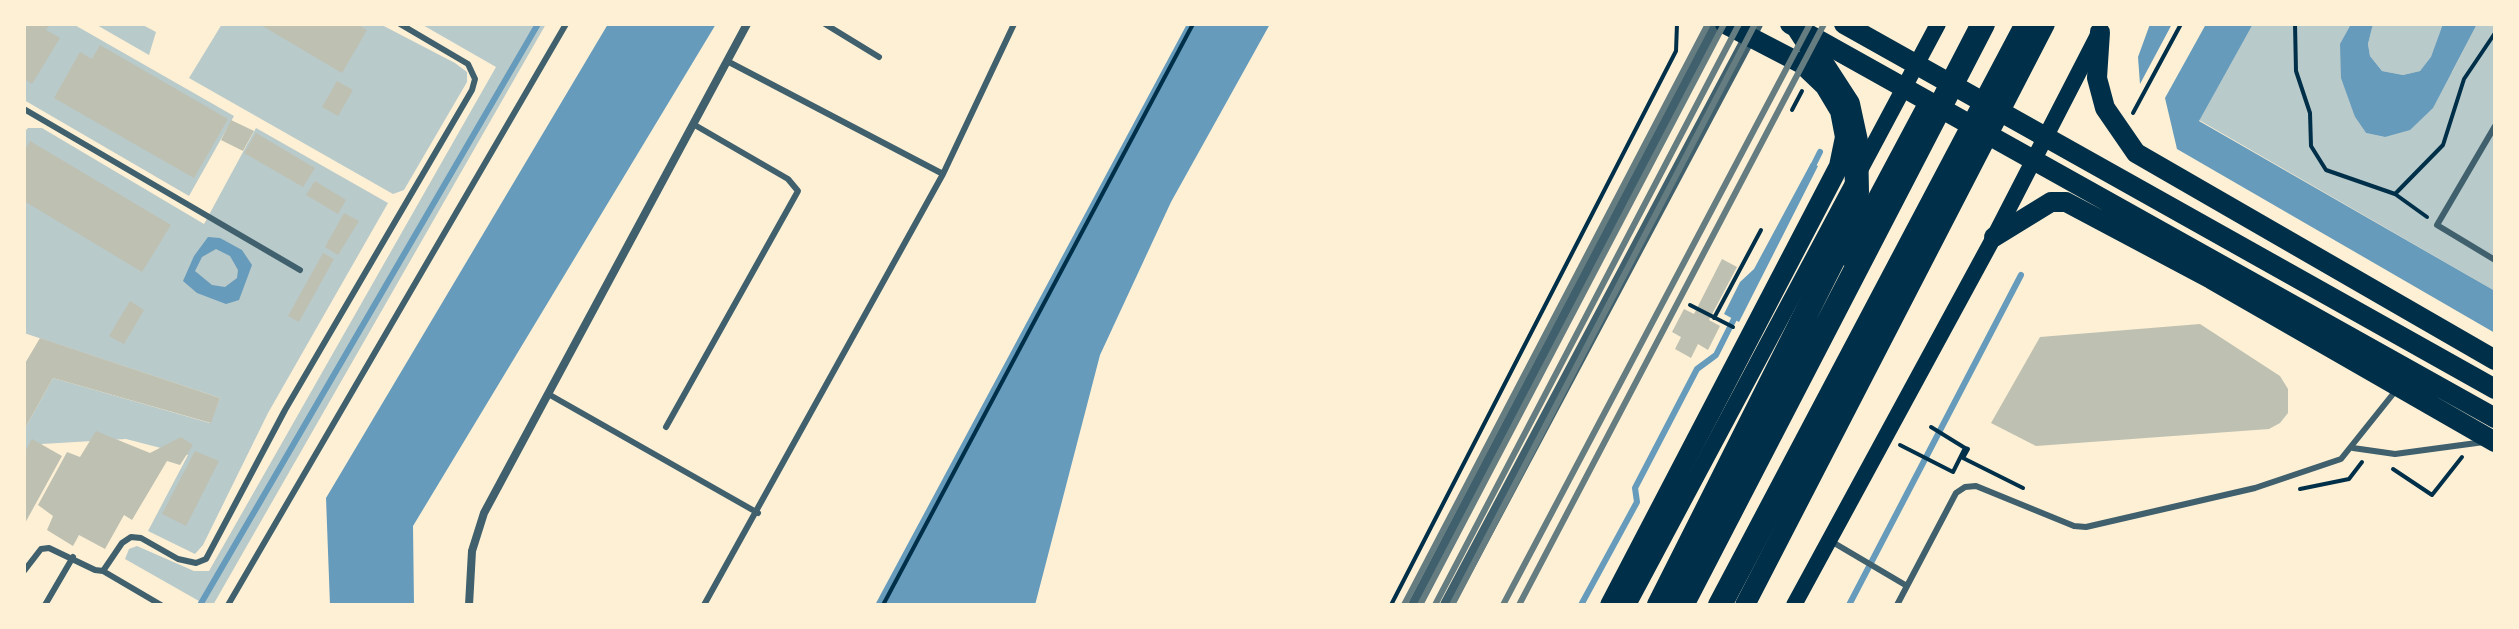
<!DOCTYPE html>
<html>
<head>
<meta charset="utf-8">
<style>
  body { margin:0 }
  #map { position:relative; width:2519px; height:629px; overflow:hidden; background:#fdf0d5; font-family:"Public Sans",sans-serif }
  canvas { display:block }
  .frame { position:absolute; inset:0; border:26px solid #fdf0d5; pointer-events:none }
</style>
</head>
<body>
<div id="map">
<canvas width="2519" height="629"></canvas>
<div class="frame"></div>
</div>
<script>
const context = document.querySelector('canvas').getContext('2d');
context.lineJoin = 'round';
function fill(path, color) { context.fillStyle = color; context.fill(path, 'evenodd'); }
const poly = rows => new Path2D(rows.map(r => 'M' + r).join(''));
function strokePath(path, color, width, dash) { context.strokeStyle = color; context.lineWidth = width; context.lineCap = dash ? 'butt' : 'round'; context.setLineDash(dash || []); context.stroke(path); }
const green = poly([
  [24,24,73,24,234,116,189,196,24,100],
  [95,24,141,24,156,32,149,55],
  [222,24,380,24,455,63,467,72,467,82,404,190,393,194,189,78],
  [421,24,546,24,213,605,206,605,125,559,129,549,137,546,194,571,209,571,496,67],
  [2253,24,2351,24,2340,45,2355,117,2366,133,2385,137,2452,72,2477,24,2495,24,2495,291,2199,120],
  [2373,24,2443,24,2443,27,2432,57,2420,71,2403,75,2382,71,2370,56,2368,44],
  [28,128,42,128,204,224,256,128,388,203,268,413,203,545,195,554,148,531,188,455,126,439,42,444,24,481,24,430,53,378,210,423,220,398,24,333,24,132]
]);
const water = poly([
  [608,24,716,24,413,526,414,605,330,605,326,498],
  [1187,24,1270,24,1171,202,1100,355,1035,605,875,605],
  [2150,24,2172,24,2140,84,2138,57],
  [2206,24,2253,24,2199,121,2495,291,2495,333,2177,149,2165,98],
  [2351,24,2373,24,2368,44,2370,56,2382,71,2403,75,2420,71,2431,57,2443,24,2477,24,2433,108,2410,130,2385,137,2366,133,2355,117,2341,78,2340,44],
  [1811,163,1818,166,1739,322,1724,314,1740,282,1754,269],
  [208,237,220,238,242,250,252,265,239,300,226,304,197,293,183,281,194,256],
  [216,249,230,256,238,270,237,278,225,287,212,285,195,271,202,257]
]);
const stream = poly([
  [1811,170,1820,152],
  [200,605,538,24],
  [1581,605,1637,502,1635,488,1697,369,1716,355,1736,315],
  [1849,605,2021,275]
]);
const building = poly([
  [24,24,50,24,46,30,60,38,32,84,24,79],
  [259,24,357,24,367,30,342,73],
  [100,45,228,119,194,178,54,98,80,52,92,59],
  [337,81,353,90,338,116,322,107],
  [231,120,254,131,243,151,221,140],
  [256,133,315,168,303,187,244,153],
  [30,141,171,225,142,272,24,201,24,151],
  [315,181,346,200,338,214,306,195],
  [344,213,359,221,338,255,325,247],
  [323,253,334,259,299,322,288,316],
  [1722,259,1737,267,1709,320,1720,326,1708,350,1698,344,1691,358,1675,349,1681,337,1672,332,1684,309,1694,314],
  [130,301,144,310,124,344,109,336],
  [2200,324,2280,376,2288,389,2288,413,2280,423,2269,429,2036,446,1991,423,2040,337],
  [40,338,220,398,211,423,53,378,24,430,24,365],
  [96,431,150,453,181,437,193,445,180,465,167,461,132,520,124,515,105,549,79,535,73,546,47,530,53,516,38,505,67,452,80,457],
  [32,439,62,456,24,525,24,453],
  [195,451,219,461,186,526,162,514]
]);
const path = poly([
  [2295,24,2296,71,2310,113,2311,146,2326,170,2395,194,2427,217],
  [1792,110,1802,91],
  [2133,113,2181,24],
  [2395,194,2443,145,2464,79,2495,33],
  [1690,305,1733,327],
  [1714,318,1761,230],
  [1931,427,1965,448],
  [1900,445,1953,472,1965,448],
  [1965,448,1968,449,1963,458,2023,488],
  [2393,469,2432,495,2462,457],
  [2300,489,2349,479,2362,462],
  [883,605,1193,24],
  [1391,605,1676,51,1677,24]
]);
const service = poly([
  [825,24,879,57],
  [24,109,300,270],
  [2495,126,2437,225,2495,260],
  [943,174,1014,24],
  [550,395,758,513],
  [666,427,798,191,788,179,693,124],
  [2353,448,2395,454,2484,442],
  [1829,540,1907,586],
  [24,571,41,549,49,548,95,570,103,571,122,543,131,537,141,538,178,559,196,563,206,559,285,410,472,90,475,79,468,64,400,24],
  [103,571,161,605],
  [45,605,73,557],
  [228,605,566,24],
  [704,605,943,174,727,61],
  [1897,605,1956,493,1965,487,1976,486,2074,526,2086,527,2255,488,2341,459,2397,389]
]);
const minor = poly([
  [469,605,472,551,484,513,747,24]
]);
const tertiary = poly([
  [1415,605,1718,24],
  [1447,605,1756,24]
]);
const secondary = poly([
  [1628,605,1938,24],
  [1794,605,1994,237,2098,35]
]);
const primary = poly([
  [1790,24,2495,418],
  [1844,24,2495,389],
  [2100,32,2097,78,2105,108,2136,153,2495,360],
  [1994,237,2051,202,2066,202,2211,279,2495,442],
  [1610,605,1839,166,1845,137,1840,111,1825,86,1802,64,1725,24]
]);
const trunk = poly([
  [1847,256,1928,104],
  [1745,605,2045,24]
]);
const motorway = poly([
  [1659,605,1846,234,1857,192,1856,141,1848,104,1800,30],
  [1682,605,1983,24],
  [1720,605,2027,24]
]);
const rail = poly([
  [1404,605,1708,24],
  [1420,605,1724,24],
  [1435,605,1739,24],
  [1452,605,1755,24],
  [1503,605,1810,24],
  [1519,605,1824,24]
]);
fill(green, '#b9caca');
fill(water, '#669bbc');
strokePath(stream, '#669bbc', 6);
fill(building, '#bec0b2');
strokePath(path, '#003049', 4);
strokePath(service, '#3f606c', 6);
strokePath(minor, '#3f606c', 8);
strokePath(tertiary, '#3f606c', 14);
strokePath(secondary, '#003049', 16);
strokePath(primary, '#003049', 20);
strokePath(trunk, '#003049', 20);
strokePath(motorway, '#003049', 24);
strokePath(rail, '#657d81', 6);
</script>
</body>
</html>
